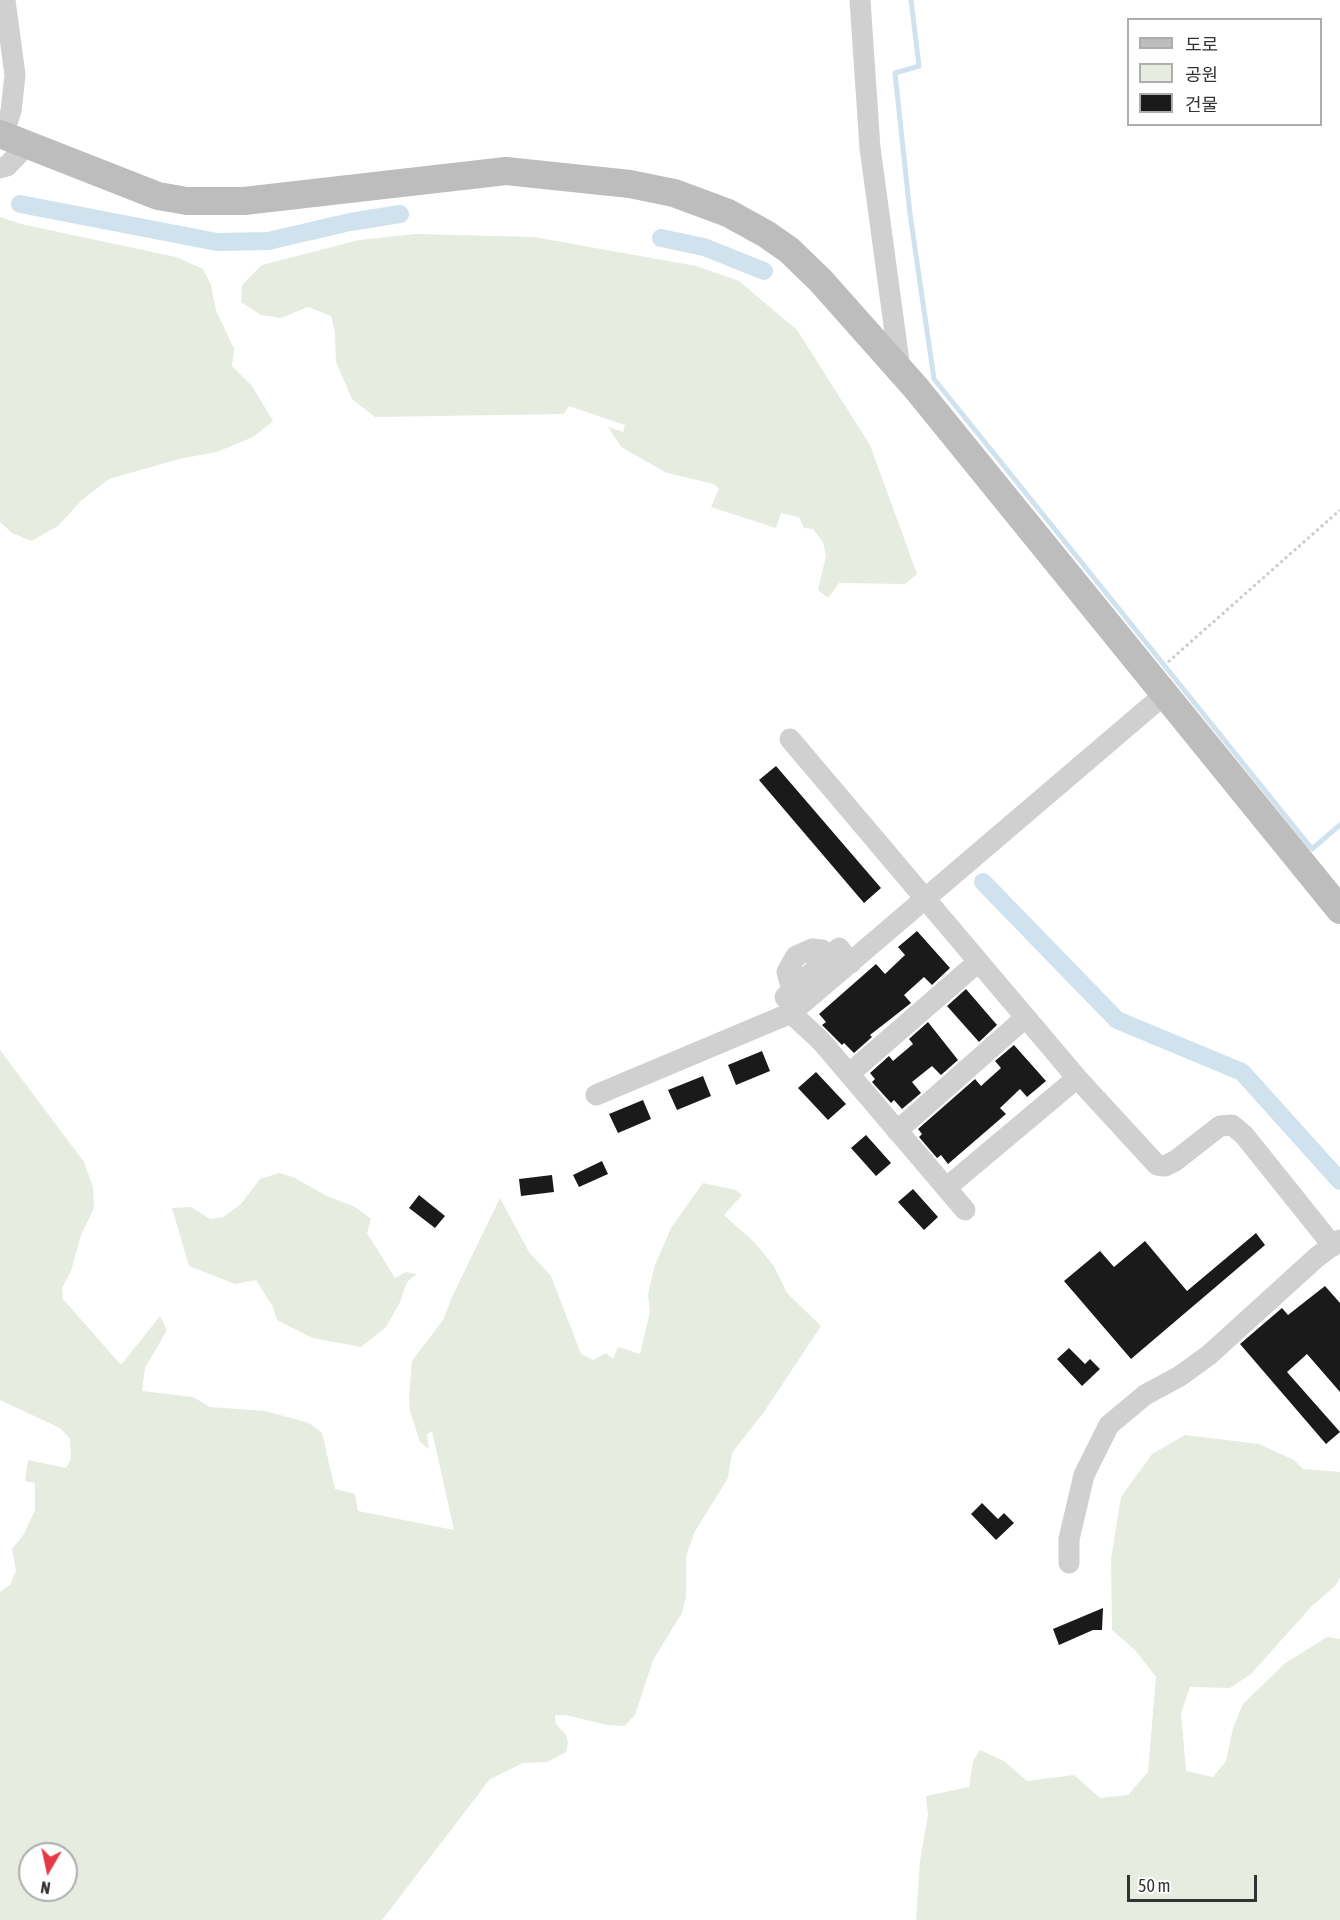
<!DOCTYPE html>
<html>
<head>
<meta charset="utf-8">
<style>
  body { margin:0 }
  #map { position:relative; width:1340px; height:1920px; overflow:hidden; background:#fff; font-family:"Asap Condensed","Noto Sans KR",sans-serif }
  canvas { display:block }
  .legend { position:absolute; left:1127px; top:18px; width:195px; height:108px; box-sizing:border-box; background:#fff; border:2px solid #adadad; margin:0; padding:8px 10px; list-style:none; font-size:18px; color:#333 }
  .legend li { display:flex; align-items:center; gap:12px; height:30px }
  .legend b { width:30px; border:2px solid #adadad }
  .north { position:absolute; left:18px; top:1842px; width:60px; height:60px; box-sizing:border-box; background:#fff; border:2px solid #adadad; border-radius:50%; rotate:189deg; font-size:16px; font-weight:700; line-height:24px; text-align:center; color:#333 }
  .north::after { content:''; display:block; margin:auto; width:21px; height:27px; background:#e63946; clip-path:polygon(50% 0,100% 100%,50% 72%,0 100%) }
  .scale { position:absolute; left:1127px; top:1875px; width:130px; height:27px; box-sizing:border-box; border:3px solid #333; border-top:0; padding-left:8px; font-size:18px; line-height:21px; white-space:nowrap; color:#333; -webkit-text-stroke:4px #fff; paint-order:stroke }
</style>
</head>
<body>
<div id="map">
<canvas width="1340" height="1920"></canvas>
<ul class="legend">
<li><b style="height:8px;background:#bdbdbd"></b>도로</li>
<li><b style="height:16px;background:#e6ecdf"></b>공원</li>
<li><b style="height:16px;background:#1a1a1a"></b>건물</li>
</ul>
<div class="north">N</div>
<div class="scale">50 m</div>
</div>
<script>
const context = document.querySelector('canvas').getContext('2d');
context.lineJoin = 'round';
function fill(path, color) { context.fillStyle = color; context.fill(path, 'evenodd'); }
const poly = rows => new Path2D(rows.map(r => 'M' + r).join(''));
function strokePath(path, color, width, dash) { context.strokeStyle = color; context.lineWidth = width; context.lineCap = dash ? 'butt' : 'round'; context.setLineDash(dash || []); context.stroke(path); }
const green = poly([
  [0,217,21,224,176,257,203,269,211,285,216,310,234,349,232,366,252,386,273,421,253,437,217,452,179,459,109,479,82,500,58,526,31,541,12,533,0,522],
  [416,234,534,237,696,266,739,281,797,330,870,445,917,574,905,584,839,583,828,598,818,590,826,556,823,542,813,529,804,528,799,517,781,513,776,528,711,507,719,489,714,484,667,473,621,447,608,427,623,432,625,425,569,406,564,414,375,417,352,399,336,362,335,332,331,316,308,307,281,318,261,315,241,302,242,285,262,265,359,240],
  [0,1050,84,1162,93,1187,94,1208,81,1235,71,1271,62,1288,63,1299,121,1365,160,1316,167,1330,145,1368,142,1391,193,1397,210,1407,265,1411,309,1423,322,1433,335,1489,355,1494,358,1511,454,1530,432,1431,427,1434,429,1449,420,1442,410,1411,409,1397,412,1361,443,1320,452,1297,500,1198,529,1252,551,1276,581,1354,593,1360,606,1353,613,1359,618,1347,640,1354,650,1312,648,1294,655,1265,671,1228,703,1183,736,1190,742,1195,724,1215,754,1242,774,1266,787,1293,821,1326,764,1412,732,1453,728,1478,694,1533,686,1557,686,1597,682,1613,653,1660,635,1715,624,1726,607,1725,566,1715,555,1715,556,1724,566,1735,568,1743,566,1752,547,1762,523,1763,490,1779,382,1920,0,1920,0,1592,10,1585,16,1571,12,1549,24,1534,35,1510,35,1483,25,1481,28,1460,66,1468,71,1459,70,1439,60,1428,0,1400],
  [30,1854,66,1854,66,1890,30,1890],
  [279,1173,293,1177,327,1196,355,1207,371,1219,367,1233,395,1278,406,1272,417,1274,407,1282,400,1302,386,1327,361,1347,313,1338,277,1320,273,1307,256,1280,235,1284,189,1266,172,1208,191,1207,210,1219,223,1217,241,1204,260,1179],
  [1185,1435,1259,1444,1294,1460,1303,1469,1340,1472,1340,1577,1336,1585,1311,1607,1251,1674,1230,1688,1190,1687,1181,1713,1186,1771,1213,1777,1226,1761,1233,1728,1243,1704,1284,1664,1327,1637,1340,1639,1340,1920,916,1920,920,1861,928,1815,926,1796,969,1787,973,1761,980,1750,1004,1761,1027,1781,1074,1775,1100,1798,1128,1795,1148,1772,1156,1677,1135,1650,1112,1630,1111,1559,1121,1497,1152,1454]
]);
const stream = poly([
  [911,0,919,66,895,73,910,214,934,379,1312,849,1340,825]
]);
const canal = poly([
  [20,204,217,242,268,241,350,222,400,214],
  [661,238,704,247,764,271],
  [983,882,1117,1020,1242,1072,1340,1181]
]);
const building = poly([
  [776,766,881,888,864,903,759,780],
  [917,931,950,968,932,985,924,977,904,995,911,1003,870,1035,872,1037,854,1053,844,1043,842,1045,822,1025,826,1022,819,1014,876,964,885,974,905,955,898,947],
  [966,989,997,1025,979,1042,947,1006],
  [928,1022,958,1060,941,1075,932,1066,912,1082,921,1093,902,1109,894,1100,891,1103,872,1082,875,1079,870,1073,889,1056,893,1061,913,1044,909,1039],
  [1014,1045,1046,1081,1027,1097,1020,1089,1000,1108,1006,1114,948,1164,941,1155,937,1158,919,1137,922,1134,918,1129,975,1079,981,1086,1001,1068,995,1061],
  [762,1051,770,1071,736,1085,728,1065],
  [816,1072,846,1104,828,1120,798,1088],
  [703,1076,711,1096,677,1110,668,1090],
  [643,1100,651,1119,618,1133,609,1114],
  [866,1135,891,1163,876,1176,851,1148],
  [602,1161,608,1174,579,1187,573,1175],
  [552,1175,554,1192,521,1196,519,1179],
  [913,1189,938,1217,924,1230,898,1202],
  [419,1195,445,1216,435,1228,409,1208],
  [1256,1233,1265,1245,1131,1359,1064,1281,1100,1251,1114,1267,1145,1241,1187,1291],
  [1325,1286,1340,1303,1340,1392,1307,1354,1287,1372,1340,1432,1326,1444,1240,1344,1282,1308,1288,1315],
  [1069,1348,1085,1364,1090,1359,1100,1369,1082,1386,1057,1359],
  [982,1503,998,1519,1004,1513,1014,1523,996,1540,971,1514],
  [1103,1608,1102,1630,1093,1630,1059,1645,1053,1629]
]);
const path = poly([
  [1168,662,1340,510]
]);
const street = poly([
  [860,0,870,148,900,369],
  [3,135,11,111,15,75,5,0],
  [0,168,7,166,27,145],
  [790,739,1077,1078,1157,1165,1165,1166,1175,1161,1220,1126,1232,1125,1244,1135,1333,1246],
  [792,990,787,972,796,956,812,949,822,950,831,956],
  [795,1009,785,997,839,948,851,963],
  [791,1013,821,1041,965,1210],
  [849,1074,978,962],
  [596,1095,791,1013,1165,694],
  [897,1131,1025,1018],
  [946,1188,1077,1078],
  [1069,1563,1069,1539,1084,1475,1109,1425,1145,1395,1180,1376,1209,1355,1317,1257,1340,1240]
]);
const secondary = poly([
  [0,134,158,196,187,201,244,201,506,171,630,184,674,193,728,213,766,234,789,250,821,281,916,388,1340,910]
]);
fill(green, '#e6ecdf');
strokePath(stream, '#cfe2ee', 5);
strokePath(canal, '#cfe2ee', 18);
fill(building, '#1a1a1a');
strokePath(path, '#cdcdcd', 3, [3, 3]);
strokePath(street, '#d0d0d0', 21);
strokePath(secondary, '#bdbdbd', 28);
</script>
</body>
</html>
